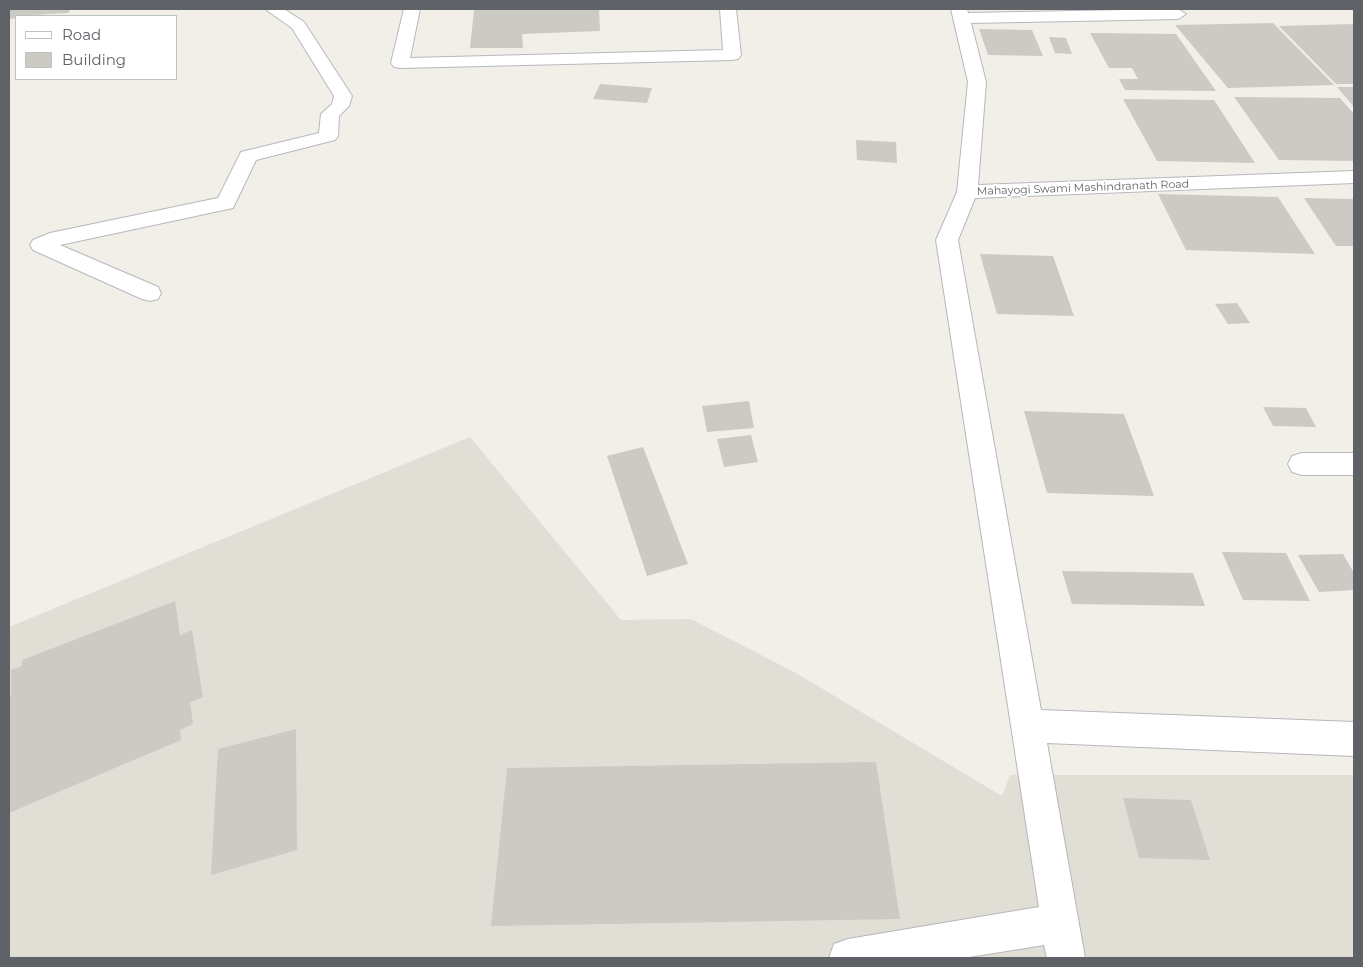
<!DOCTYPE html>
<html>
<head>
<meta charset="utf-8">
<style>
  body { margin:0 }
  #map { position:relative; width:1363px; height:967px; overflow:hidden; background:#f1efe8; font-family:Montserrat,sans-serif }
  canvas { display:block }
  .frame { position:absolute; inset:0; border:10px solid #5f6368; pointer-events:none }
  .legend { position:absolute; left:15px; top:15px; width:162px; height:65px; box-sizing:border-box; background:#fff; border:1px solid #bfc1c3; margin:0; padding:6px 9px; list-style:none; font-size:15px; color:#5f6368 }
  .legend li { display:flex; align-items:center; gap:10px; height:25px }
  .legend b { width:25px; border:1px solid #bfc1c3 }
</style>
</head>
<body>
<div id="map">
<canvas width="1363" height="967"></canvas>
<div class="frame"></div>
<ul class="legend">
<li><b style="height:6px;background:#fff"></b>Road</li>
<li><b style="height:14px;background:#cccac5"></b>Building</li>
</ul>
</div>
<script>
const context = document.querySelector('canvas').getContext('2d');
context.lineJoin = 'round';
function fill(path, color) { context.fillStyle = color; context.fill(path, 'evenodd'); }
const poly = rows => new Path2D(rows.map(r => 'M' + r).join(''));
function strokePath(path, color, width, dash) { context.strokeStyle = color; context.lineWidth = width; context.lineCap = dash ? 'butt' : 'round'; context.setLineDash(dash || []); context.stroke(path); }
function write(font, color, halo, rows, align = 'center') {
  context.font = font + ' Montserrat,sans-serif'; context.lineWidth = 4; context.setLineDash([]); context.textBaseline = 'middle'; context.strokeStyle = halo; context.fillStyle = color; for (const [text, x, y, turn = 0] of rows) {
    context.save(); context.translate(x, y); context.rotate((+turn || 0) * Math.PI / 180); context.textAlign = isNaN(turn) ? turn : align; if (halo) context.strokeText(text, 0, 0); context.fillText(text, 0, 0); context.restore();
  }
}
const education = poly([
  [470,437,621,620,691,619,796,673,1002,796,1010,775,1354,775,1354,958,9,958,9,627]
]);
const building = poly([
  [9,9,71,9,68,13,16,16,16,18,9,19],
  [599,9,600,31,522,34,523,48,470,48,474,10],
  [1273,23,1334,85,1228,88,1175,25],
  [1354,24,1354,84,1336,84,1279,26],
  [979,29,1032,30,1043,56,988,55],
  [1090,33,1176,34,1216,91,1125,90,1119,79,1138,79,1132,68,1109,68],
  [1049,37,1066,38,1072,54,1055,53],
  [600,84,652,88,647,103,593,99],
  [1337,87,1354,87,1354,107],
  [1234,97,1340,98,1354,114,1354,161,1279,160],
  [1123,99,1214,100,1255,163,1157,161],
  [856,140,896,142,897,163,857,160],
  [1158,194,1278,197,1315,254,1186,250],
  [1304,198,1354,199,1354,246,1336,246],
  [980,254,1053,256,1074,316,997,314],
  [1237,303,1250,323,1228,324,1215,304],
  [749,401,754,428,707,432,702,406],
  [1263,407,1306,408,1316,427,1273,426],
  [1024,411,1124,414,1154,496,1047,493],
  [751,435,758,462,724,467,717,439],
  [643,447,688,564,647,576,607,456],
  [1222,552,1286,553,1310,601,1243,600],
  [1343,554,1354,573,1354,590,1319,592,1298,555],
  [1062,571,1193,573,1205,606,1072,604],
  [175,601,180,635,192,630,203,697,190,702,193,724,180,730,181,740,9,813,9,697,11,696,11,670,22,666,22,660],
  [296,729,297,850,211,875,218,749],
  [876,762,900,919,491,926,507,768],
  [1123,798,1191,800,1210,860,1139,858]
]);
const minor = poly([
  [265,9,284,9,304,22,352,96,349,106,339,116,338,136,335,140,256,160,233,208,60,245,158,287,161,293,158,299,150,301,142,299,33,250,30,245,33,240,50,233,218,198,241,152,319,133,321,114,332,104,334,96,292,28,265,9],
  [404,9,420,9,410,58,723,50,720,9,736,9,741,55,738,59,732,60,400,68,394,67,391,63,404,9],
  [951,9,967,9,968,13,1178,9,1186,14,1178,19,971,23,986,82,978,185,1354,171,1354,183,975,198,958,240,1041,710,1354,722,1354,756,1047,743,1085,958,1047,958,1044,945,963,958,829,958,834,944,848,939,1039,907,936,240,957,192,968,82,951,9],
  [1302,453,1354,453,1354,475,1302,475,1292,472,1288,464,1292,456,1302,453]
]);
const farStreetnames = [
  ["Mahayogi Swami Mashindranath Road",1083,188,-2]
];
fill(education, '#e1ded6');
fill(building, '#cccac5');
strokePath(minor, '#b5b8bc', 2);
fill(minor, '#fff');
write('11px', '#5f6368', '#fff', farStreetnames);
</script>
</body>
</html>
